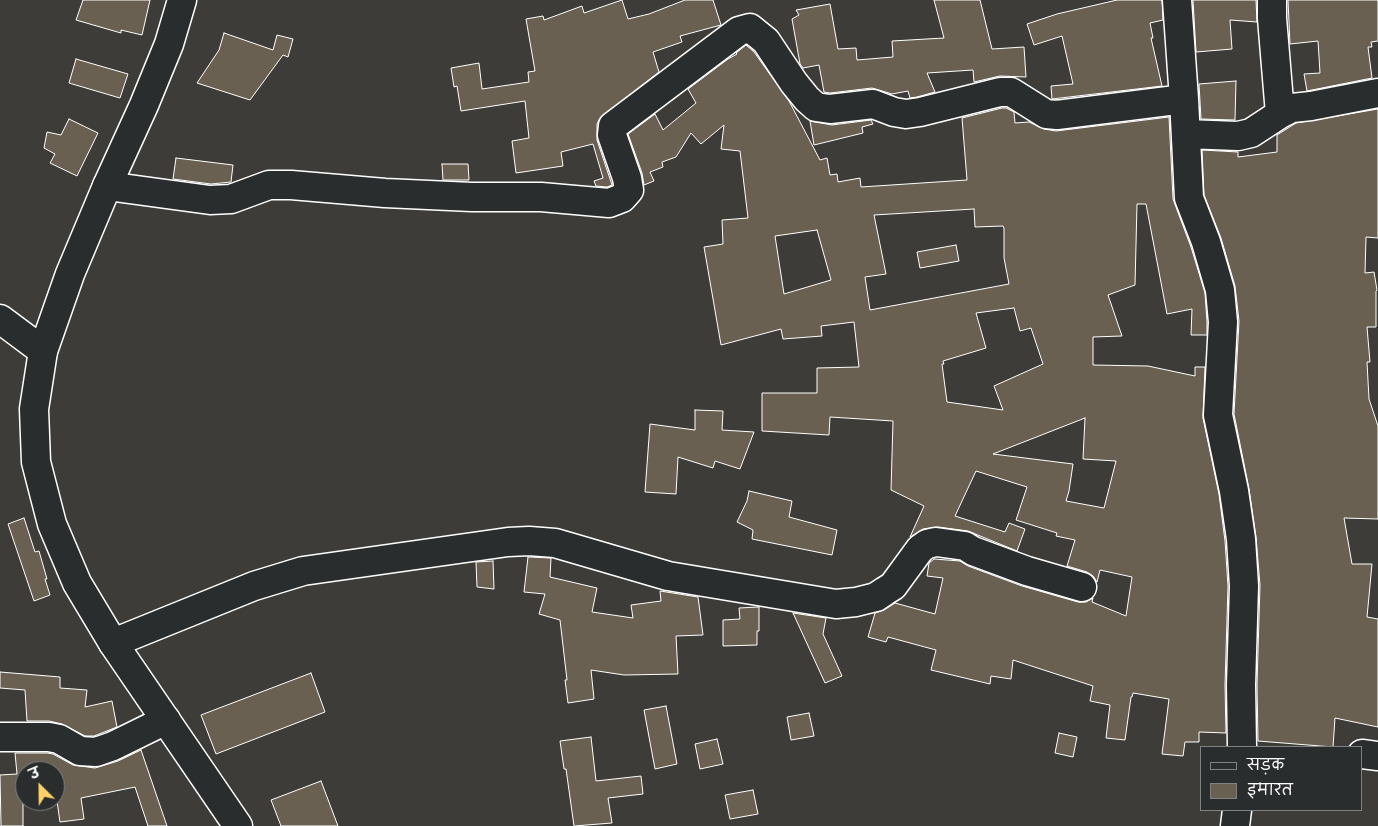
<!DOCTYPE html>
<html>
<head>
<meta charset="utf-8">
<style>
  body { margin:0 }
  #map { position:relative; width:1378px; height:826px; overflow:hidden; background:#3d3c38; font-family:"Playpen Sans","Playpen Sans Deva",sans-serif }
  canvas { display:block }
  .legend { position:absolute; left:1200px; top:746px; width:162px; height:65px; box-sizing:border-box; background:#2a2d2e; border:1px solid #7f8182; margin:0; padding:6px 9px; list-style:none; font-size:15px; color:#fff }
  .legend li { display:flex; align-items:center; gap:10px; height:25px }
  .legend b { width:25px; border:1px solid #7f8182 }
  .north { position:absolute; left:15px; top:761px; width:50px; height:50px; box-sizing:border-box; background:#2a2d2e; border:1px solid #7f8182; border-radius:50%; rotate:337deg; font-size:14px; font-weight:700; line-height:20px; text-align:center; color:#fff }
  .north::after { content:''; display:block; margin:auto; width:18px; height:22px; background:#ffd166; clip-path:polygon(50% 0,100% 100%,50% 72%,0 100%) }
</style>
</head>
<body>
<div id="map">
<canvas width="1378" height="826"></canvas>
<ul class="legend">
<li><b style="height:6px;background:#2a2d2e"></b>सड़क</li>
<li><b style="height:14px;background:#6a6051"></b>इमारत</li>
</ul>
<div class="north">उ</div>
</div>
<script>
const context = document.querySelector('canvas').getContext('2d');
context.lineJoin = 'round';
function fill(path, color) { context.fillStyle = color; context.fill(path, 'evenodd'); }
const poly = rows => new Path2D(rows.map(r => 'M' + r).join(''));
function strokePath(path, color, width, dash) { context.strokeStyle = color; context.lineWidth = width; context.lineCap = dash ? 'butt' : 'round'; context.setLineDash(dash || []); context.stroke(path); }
const building = poly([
  [83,0,150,0,142,35,121,30,121,33,76,20,83,0],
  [622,0,628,19,649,14,685,0,713,0,721,25,680,36,682,42,653,52,659,72,600,118,597,124,597,140,612,185,607,187,596,186,594,181,603,178,593,144,561,152,563,166,516,173,512,141,529,138,525,101,461,111,457,86,454,87,451,68,479,63,482,89,529,82,528,72,535,71,526,19,543,16,544,20,582,6,584,13,622,0],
  [934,0,980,0,992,49,1024,47,1026,77,1000,76,974,82,973,70,927,73,935,92,917,97,910,98,908,91,892,94,872,88,830,93,824,92,819,65,803,68,800,64,792,19,799,15,796,10,830,4,838,49,856,48,857,60,893,57,892,41,944,38,934,0],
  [1117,0,1162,0,1163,20,1150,23,1153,38,1151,38,1162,86,1052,99,1051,86,1073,84,1062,36,1034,45,1027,24,1057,14,1117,0],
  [1193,0,1256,0,1257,22,1230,20,1232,49,1196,52,1193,0],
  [1288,0,1378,0,1378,41,1371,42,1372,47,1368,47,1372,78,1307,91,1304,74,1320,73,1318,41,1290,44,1288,0],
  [224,33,273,50,277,35,293,39,288,57,283,55,250,100,197,83,219,50,224,33],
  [746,45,754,52,789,101,820,160,827,158,830,175,837,174,838,182,860,178,861,187,967,180,962,118,1002,108,1006,108,1014,112,1015,123,1029,122,1044,129,1056,131,1169,117,1173,199,1191,247,1205,293,1207,322,1207,335,1191,335,1192,309,1167,314,1146,204,1137,204,1135,285,1108,295,1122,336,1093,337,1093,365,1148,366,1195,376,1195,367,1205,367,1203,418,1219,494,1225,541,1228,586,1225,685,1226,733,1199,732,1199,742,1185,742,1183,756,1162,754,1169,699,1133,693,1132,697,1131,697,1125,740,1106,738,1110,705,1090,701,1093,686,1013,660,1011,679,991,676,990,684,931,670,936,650,888,637,886,642,868,637,875,613,884,610,895,603,935,614,943,578,927,576,929,563,934,559,960,561,968,566,1022,586,1078,602,1086,602,1093,598,1092,602,1126,616,1132,577,1100,570,1097,582,1093,576,1087,572,1067,566,1075,540,1056,536,1057,533,1016,520,1027,487,976,471,955,516,1005,532,1009,523,1025,529,1017,551,968,531,938,527,923,529,910,537,924,506,891,490,893,421,830,417,829,435,762,431,762,393,817,393,817,368,859,367,854,322,821,326,822,336,783,339,781,329,721,345,704,247,723,244,722,220,748,218,740,151,721,149,724,125,701,144,691,133,676,157,662,162,663,167,650,172,654,181,644,185,642,173,628,134,655,114,663,130,696,103,688,89,728,59,737,54,736,53,746,45],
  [974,209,975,227,1003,226,1004,228,1004,258,1009,284,870,310,865,277,886,274,874,215,974,209],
  [817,230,831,280,784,294,775,236,817,230],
  [1014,308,1020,331,1031,328,1043,364,994,386,1003,410,947,402,942,364,944,364,943,361,986,348,976,313,1014,308],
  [1085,418,1083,459,1116,461,1104,508,1066,501,1069,491,1073,464,993,454,1085,418],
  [76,59,128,74,120,98,69,83,76,59],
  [1236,81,1235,120,1201,119,1199,84,1236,81],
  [1378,109,1378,238,1366,237,1365,273,1374,272,1377,290,1376,291,1376,327,1367,327,1370,362,1367,362,1369,399,1378,426,1378,519,1344,518,1352,564,1372,564,1367,617,1378,619,1378,727,1335,718,1333,747,1258,741,1257,685,1260,585,1256,537,1249,489,1234,414,1239,321,1235,286,1221,238,1204,195,1202,150,1238,152,1238,157,1277,152,1277,135,1296,123,1378,109],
  [69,119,98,133,77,176,50,163,55,154,44,148,47,132,61,135,69,119],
  [871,120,873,124,862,127,863,133,814,145,810,121,832,125,871,120],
  [176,158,233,165,231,182,211,184,173,179,176,158],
  [442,164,468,164,469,180,443,180,442,164],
  [956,245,959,261,920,268,917,252,956,245],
  [695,410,723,411,722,430,754,432,740,469,715,461,713,468,678,457,676,494,645,492,650,424,695,430,695,410],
  [749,491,792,501,789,517,837,530,832,555,752,539,753,530,737,522,747,501,749,491],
  [24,518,35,552,39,551,47,579,45,579,50,595,34,601,8,524,24,518],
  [528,557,551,558,550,577,597,588,592,612,633,618,631,605,661,601,660,591,698,597,703,635,676,636,678,674,624,675,591,670,594,699,568,703,565,680,567,680,560,620,539,614,545,594,524,592,528,557],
  [493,561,494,589,477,587,476,562,493,561],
  [759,607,759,631,757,631,757,645,723,646,723,620,740,619,739,608,759,607],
  [793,613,826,618,823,634,842,676,825,683,793,613],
  [0,672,60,677,60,688,87,690,85,707,112,701,117,727,94,736,85,736,62,724,49,721,27,721,25,690,0,688,0,672],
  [311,673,325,712,216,754,201,715,311,673],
  [666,706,677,764,655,769,644,710,666,706],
  [809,713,814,736,791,740,787,717,809,713],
  [1059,733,1077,737,1073,757,1055,753,1059,733],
  [591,737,596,781,641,776,643,794,608,798,612,823,574,826,566,769,564,769,560,741,591,737],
  [717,739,723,764,700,769,695,744,717,739],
  [141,750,167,826,148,826,135,787,81,798,84,819,60,822,57,801,55,801,55,771,25,771,25,801,44,801,23,801,23,826,1,826,0,775,17,774,15,753,47,753,53,754,73,765,95,768,118,761,141,750],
  [321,781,338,826,281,826,271,800,321,781],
  [753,790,758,814,730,819,725,795,753,790]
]);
const minor = poly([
  [1177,0,1184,99,1189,198,1206,242,1220,290,1223,322,1218,415,1234,491,1241,539,1244,586,1241,685,1242,747],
  [1272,0,1272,18,1280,114],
  [1186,134,1238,136,1251,133,1280,114,1292,108,1311,106,1378,93],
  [107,186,210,200,231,199,269,185,291,185,385,193,472,197,541,197,609,203,622,198,629,190,627,178,612,135,613,126,739,31,750,28,766,41,794,83,807,99,816,107,830,109,873,104,894,112,906,114,920,112,1000,92,1011,92,1046,114,1057,115,1184,99],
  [0,319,43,351],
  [113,643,254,586,303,571,508,542,529,541,555,543,668,576,836,604,856,602,876,597,885,591,893,586,920,549,927,544,936,542,965,546,973,551,1027,571,1082,587],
  [0,737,49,737,59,739,80,751,96,752,113,746,166,720],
  [1362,754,1378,756],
  [1235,826,1237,810]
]);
const highway = poly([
  [182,0,169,44,144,105,107,186,70,274,43,351,34,409,36,462,52,524,77,583,113,643,238,826]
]);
fill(building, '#6a6051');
strokePath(building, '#fff', 1);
strokePath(minor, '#fff', 31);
strokePath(highway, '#fff', 31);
strokePath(minor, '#2a2d2e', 28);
strokePath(highway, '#2a2d2e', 28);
</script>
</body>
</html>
